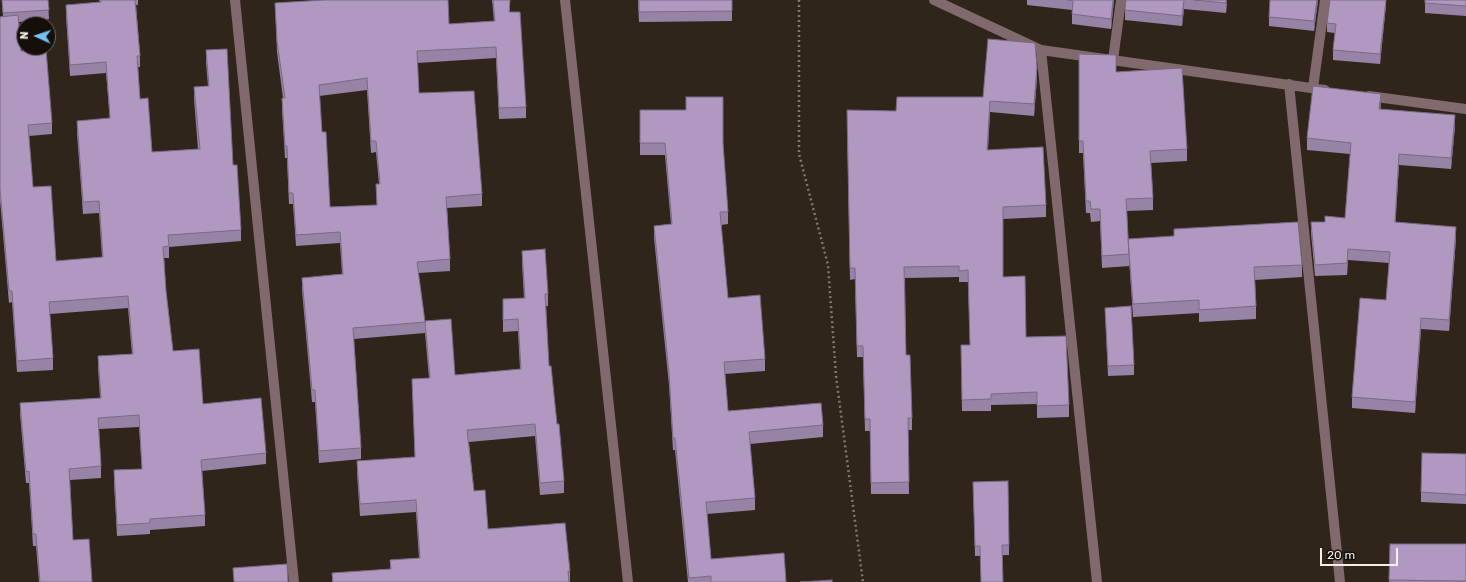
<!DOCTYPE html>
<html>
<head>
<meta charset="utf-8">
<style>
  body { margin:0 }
  #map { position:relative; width:1466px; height:582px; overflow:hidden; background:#30251b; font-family:Rubik,sans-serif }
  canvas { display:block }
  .north { position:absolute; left:16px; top:16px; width:40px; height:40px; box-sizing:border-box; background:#140f0a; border:1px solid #6e6862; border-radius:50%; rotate:273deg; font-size:11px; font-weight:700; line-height:16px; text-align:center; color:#f6eee7 }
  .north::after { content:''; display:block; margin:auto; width:14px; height:18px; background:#74c0f6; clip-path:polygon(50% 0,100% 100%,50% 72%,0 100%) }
  .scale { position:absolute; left:1320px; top:548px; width:78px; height:18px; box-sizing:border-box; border:2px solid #f6eee7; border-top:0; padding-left:5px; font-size:12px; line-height:14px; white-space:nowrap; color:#f6eee7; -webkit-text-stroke:3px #140f0a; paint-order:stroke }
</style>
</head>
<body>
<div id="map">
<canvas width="1466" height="582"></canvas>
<div class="north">N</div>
<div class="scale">20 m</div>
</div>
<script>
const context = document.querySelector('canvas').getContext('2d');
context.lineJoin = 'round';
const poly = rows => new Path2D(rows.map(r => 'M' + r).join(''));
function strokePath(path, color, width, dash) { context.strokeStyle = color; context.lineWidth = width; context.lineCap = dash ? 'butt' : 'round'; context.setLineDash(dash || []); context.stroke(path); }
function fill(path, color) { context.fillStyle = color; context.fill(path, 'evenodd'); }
const path = poly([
  [799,0,799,154,828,265,836,376,863,582]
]);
const minor = poly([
  [235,0,294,582],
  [565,0,628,582],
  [934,0,1041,50,1325,90],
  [1041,50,1097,582],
  [1113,60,1121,0],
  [1289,84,1340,582],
  [1313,88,1325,0],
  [1369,96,1466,109]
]);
const wall = poly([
  [2,0,48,0,49,19,19,22,21,51,52,123,52,134,29,136,33,187,56,261,102,257,99,213,83,214,77,133,77,121,110,119,106,73,70,76,66,16,66,5,100,2,99,0,138,0,138,5,136,5,140,56,140,67,138,67,140,99,152,152,198,149,194,99,194,87,208,86,206,62,206,50,233,165,241,230,241,241,169,247,169,258,164,258,166,291,173,351,203,404,266,453,266,464,202,471,205,515,205,526,150,530,150,534,117,536,114,482,114,470,142,469,139,427,99,429,101,466,101,478,70,480,73,540,92,582,39,582,36,546,33,546,29,483,26,483,20,414,20,403,100,398,98,367,98,356,132,354,128,308,50,314,53,358,53,370,17,372,12,302,9,303,0,200,0,17,3,16],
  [492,0,510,0,510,12,526,107,526,118,499,119,496,58,417,63,419,93,482,194,482,206,447,208,450,259,450,271,418,273,425,322,425,333,354,339,361,448,361,459,319,463,315,402,312,402,302,290,302,278,342,274,340,243,296,246,293,204,289,204,287,158,285,158,282,110,282,98,283,98,277,52,275,3,449,24,494,21],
  [367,90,371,153,376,152,379,184,376,184,377,205,330,207,322,132,319,96],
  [638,0,732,0,732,21,639,22],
  [1027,0,1114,0,1111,29,1072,24,1072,10,1027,5],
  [1126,0,1227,0,1226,13,1184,9,1182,26,1125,20,1125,10],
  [1318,0,1314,31,1269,26,1269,17],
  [1386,0,1386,5,1380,64,1333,60,1333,50,1335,33,1327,32,1327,23],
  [1425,0,1466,0,1466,16,1425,13],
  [1079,54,1116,72,1187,149,1187,161,1151,163,1153,198,1153,210,1127,211,1128,241,1174,236,1174,229,1302,265,1302,277,1255,280,1256,306,1256,319,1199,322,1199,313,1133,317,1129,259,1129,266,1102,268,1100,221,1091,222,1090,213,1086,213,1083,153,1079,153],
  [1037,78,1034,116,990,112,988,150,1046,205,1046,217,1003,219,1003,277,1026,337,1069,405,1069,417,1037,418,1037,404,991,405,991,411,962,411,961,345,970,345,968,282,959,282,959,277,905,278,906,355,912,418,912,430,908,430,909,494,871,494,870,431,865,431,863,357,857,357,855,279,850,280,847,122,896,111,983,97],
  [1381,105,1380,110,1455,126,1451,169,1399,165,1395,222,1456,238,1449,331,1421,329,1415,413,1352,408,1352,397,1386,300,1389,263,1348,260,1347,275,1315,276,1311,233,1311,222,1325,222,1345,218,1350,154,1307,150,1307,138],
  [640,110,723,144,728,212,728,224,721,225,728,298,765,359,765,371,725,374,728,411,823,425,823,437,750,444,755,498,755,510,707,514,711,559,786,582,688,582,675,450,673,450,669,385,654,238,654,226,671,224,665,155,640,155],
  [522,251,548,294,548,306,546,306,549,366,564,481,564,493,540,495,535,436,469,442,474,491,488,529,570,571,570,582,332,582,332,573,390,569,390,560,419,558,416,512,360,516,357,473,357,461,415,457,412,379,429,378,425,333,425,321,455,375,520,369,518,331,503,332,503,299,524,298,522,263],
  [1105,308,1134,365,1134,375,1108,376],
  [1466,454,1466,504,1421,502,1421,492],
  [973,482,1009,545,1009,555,975,556],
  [1390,544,1466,544,1466,582,1389,582]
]);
const shadedWall = poly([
  [1113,0,1114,0,1111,29,1111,19],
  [1184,0,1184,9,1182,26,1182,16],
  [1226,0,1227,0,1226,13],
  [1317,0,1318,0,1318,1,1314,31,1314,21],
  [1386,0,1386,5,1380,64,1380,54],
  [1037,67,1037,78,1034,116,1034,104],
  [1381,94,1381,105,1379,121,1379,109],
  [990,101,990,112,987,161,987,150],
  [1455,115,1455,126,1451,169,1451,158],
  [1399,154,1399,165,1395,233,1395,222],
  [1456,227,1456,238,1449,331,1449,320],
  [1348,249,1348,260,1347,275,1347,263],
  [1421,318,1421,329,1415,413,1415,402]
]);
const building = poly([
  [2,0,48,0,49,10,3,13,2,0],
  [101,0,135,0,140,56,137,56,140,99,148,98,152,152,200,149,194,87,209,86,206,50,227,49,233,165,237,165,241,230,168,235,169,246,163,247,166,291,173,351,199,349,203,404,261,398,266,453,201,460,205,515,150,519,150,523,117,525,114,470,142,469,139,415,98,418,101,466,69,469,73,540,89,539,92,582,40,582,36,534,33,534,29,471,26,472,20,403,101,398,98,356,133,354,128,296,49,302,53,358,17,361,12,291,9,291,0,189,0,17,18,15,21,51,46,49,52,123,28,125,33,187,51,186,56,261,103,257,99,201,83,202,77,121,110,118,106,62,70,65,66,5,101,2,101,0],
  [324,0,448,0,449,24,495,21,493,0,510,0,509,12,520,12,526,107,499,108,496,47,417,51,419,93,474,91,482,194,446,197,450,259,417,262,425,322,353,328,361,448,319,451,315,390,312,390,302,278,343,274,340,232,296,235,293,193,289,193,287,146,285,146,282,98,285,98,277,41,275,3,324,0],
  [367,78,371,141,376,141,380,184,376,184,377,205,330,207,326,132,322,132,319,85,367,78],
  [639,0,732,0,732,11,639,12,639,0],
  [1067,0,1113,0,1111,19,1072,14,1073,1,1067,0],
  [1126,0,1184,0,1182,16,1125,10,1126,0],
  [1194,0,1226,0,1226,3,1194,0],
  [1270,0,1317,0,1314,21,1269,17,1270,0],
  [1330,0,1386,0,1380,54,1333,50,1336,24,1327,23,1330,0],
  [1425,0,1466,0,1466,6,1425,3,1425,0],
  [988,39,1035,43,1037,67,1034,104,990,101,987,150,1043,147,1046,205,1003,207,1003,277,1025,276,1026,337,1066,336,1069,405,1037,406,1037,392,991,394,991,399,962,400,961,345,970,345,968,270,959,271,959,266,904,267,906,355,910,355,912,418,908,418,909,482,871,483,870,419,865,419,863,346,857,346,855,268,850,268,847,110,896,111,897,97,983,97,988,39],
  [1079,54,1116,55,1116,72,1182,68,1187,149,1150,151,1153,198,1126,199,1129,254,1102,256,1100,209,1091,209,1090,201,1086,201,1083,141,1079,141,1079,54],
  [1313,86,1381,94,1379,109,1455,115,1451,158,1399,154,1395,222,1456,227,1449,320,1421,318,1415,402,1352,397,1360,298,1386,300,1390,252,1348,249,1347,263,1315,265,1311,222,1325,222,1325,216,1345,218,1351,143,1307,138,1313,86],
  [686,97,723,97,723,143,728,212,720,212,728,298,760,295,765,359,724,362,728,411,821,403,823,425,749,432,755,498,706,502,711,559,784,553,786,582,711,582,711,576,689,578,675,438,673,438,669,373,654,226,672,224,665,143,640,143,640,110,686,110,686,97],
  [1298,222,1302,265,1254,267,1256,306,1199,310,1199,300,1133,304,1128,239,1174,236,1174,229,1298,222],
  [545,249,548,294,545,294,549,366,551,366,557,424,559,424,564,481,540,483,535,424,467,430,474,491,485,490,488,529,565,523,570,571,568,571,569,582,333,582,332,573,391,569,390,560,420,558,416,500,360,504,357,461,415,457,412,379,430,378,425,321,451,319,455,375,521,369,518,319,503,320,503,299,525,298,522,251,545,249],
  [1131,306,1134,365,1108,366,1105,308,1131,306],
  [1422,453,1466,454,1466,495,1421,492,1422,453],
  [1008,481,1009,545,1002,545,1003,582,981,582,980,546,975,546,973,482,1008,481],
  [1390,544,1466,544,1466,581,1389,580,1390,544],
  [287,564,288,582,234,582,233,568,287,564],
  [832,580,832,582,800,582,832,580]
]);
strokePath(path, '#81776e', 2.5, [2, 3]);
strokePath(minor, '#816a6d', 10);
fill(wall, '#9783a5');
fill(shadedWall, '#7b6a86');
fill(building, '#b098c0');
strokePath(building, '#7b6a86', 1);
</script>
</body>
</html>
